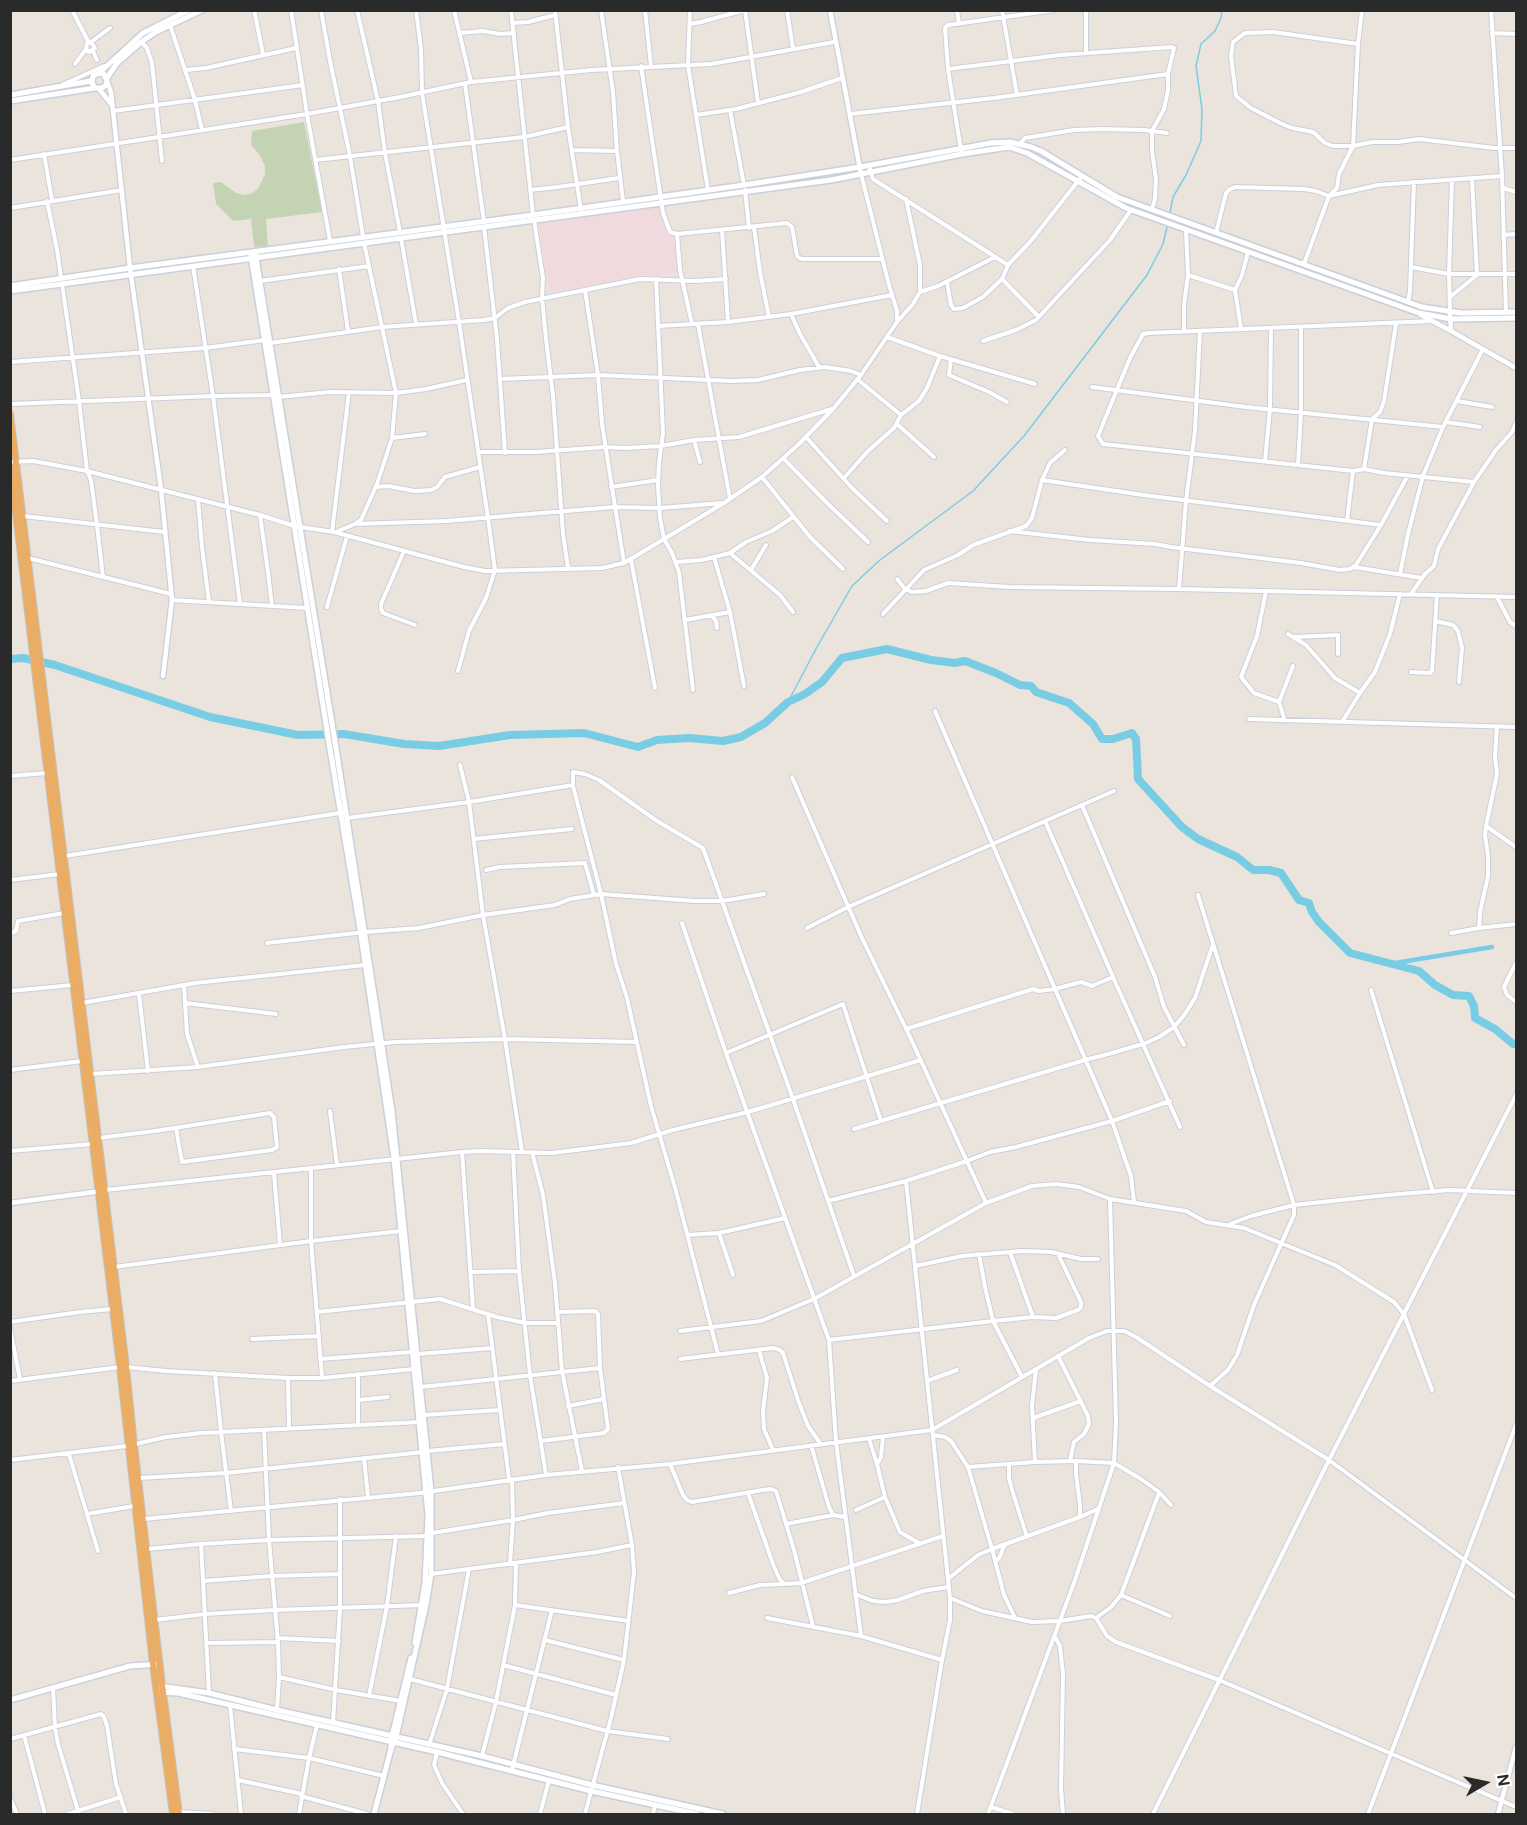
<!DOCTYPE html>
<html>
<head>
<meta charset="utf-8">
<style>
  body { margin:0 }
  #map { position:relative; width:1527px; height:1825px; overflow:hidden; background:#ebe4dd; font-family:"DM Sans",sans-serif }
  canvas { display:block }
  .frame { position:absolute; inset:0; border:12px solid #2a2a2a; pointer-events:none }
  .north { position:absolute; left:1455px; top:1753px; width:60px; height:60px; -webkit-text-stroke:4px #fff; paint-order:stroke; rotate:81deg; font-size:16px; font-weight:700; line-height:24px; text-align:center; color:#2a2a2a }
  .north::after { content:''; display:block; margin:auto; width:21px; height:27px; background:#2a2a2a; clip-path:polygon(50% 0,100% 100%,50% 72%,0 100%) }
</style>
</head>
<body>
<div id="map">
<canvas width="1527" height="1825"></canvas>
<div class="frame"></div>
<div class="north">N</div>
</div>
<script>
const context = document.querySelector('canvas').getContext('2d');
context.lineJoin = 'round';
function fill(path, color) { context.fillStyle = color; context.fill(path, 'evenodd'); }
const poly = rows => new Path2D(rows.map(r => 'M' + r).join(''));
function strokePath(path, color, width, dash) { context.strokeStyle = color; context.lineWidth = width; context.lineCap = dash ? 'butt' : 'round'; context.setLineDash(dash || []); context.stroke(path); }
const medical = poly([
  [660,205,661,215,664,224,668,232,675,236,678,273,660,276,644,275,550,293,538,223]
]);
const cemetery = poly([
  [304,122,322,212,266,219,268,246,254,247,251,219,233,221,216,204,213,183,221,182,236,193,245,195,253,193,259,187,265,174,265,166,259,154,251,145,252,131]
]);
const stream = poly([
  [1170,213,1173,197,1186,175,1201,141,1202,109,1196,66,1201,44,1215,31,1221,18,1222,10],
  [788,702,817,647,852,586,880,560,973,491,1024,436,1147,275,1163,244,1169,218]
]);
const canal = poly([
  [1389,964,1492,947]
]);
const river = poly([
  [10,659,23,658,55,665,210,717,298,735,344,734,404,744,439,746,510,735,584,733,638,747,657,740,689,738,723,741,741,737,765,723,788,702,805,694,822,682,842,658,887,649,931,660,955,663,965,661,996,673,1020,685,1031,686,1036,692,1069,703,1093,724,1102,739,1113,739,1132,733,1136,739,1138,779,1182,827,1198,839,1237,857,1253,870,1269,870,1281,873,1299,900,1309,903,1312,912,1319,922,1350,953,1419,971,1435,985,1453,995,1469,996,1474,1006,1475,1018,1495,1029,1513,1044,1516,1044]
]);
const minor = poly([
  [72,10,89,43],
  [254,10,263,54],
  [291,10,307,114,330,241],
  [321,10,330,61,350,156,363,237],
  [357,10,378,101,385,153,400,232],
  [416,10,421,49,422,93,459,322,488,518,495,570,486,598,469,631,458,671],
  [454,10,471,82],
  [511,10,533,215],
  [555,10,568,127,581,210],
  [601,10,613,92,617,151,623,201],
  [645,10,651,66],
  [690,10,688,65,708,190],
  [745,10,758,103],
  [787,10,793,49],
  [957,10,959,24],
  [1002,10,1017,95],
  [1491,10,1502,176,1506,312],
  [512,23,528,22,555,15],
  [690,24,701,22,745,10],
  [170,25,195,100,202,130],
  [460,33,483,31,500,34,514,33],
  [1492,33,1516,34],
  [91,42,95,48,89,52,86,49,87,44,91,42,110,28],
  [141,42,147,48,152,63,162,161],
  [1358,44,1273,32,1245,33,1233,42,1231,56,1236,96,1251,108,1280,123,1292,128,1313,132,1325,143,1333,146,1353,146,1372,142,1398,142,1419,139,1494,148,1516,148],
  [93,51,97,60],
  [1086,53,1086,10],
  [75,64,86,49],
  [641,66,663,213,670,232,677,234,787,223,792,227,797,256,801,259,882,259],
  [948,69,1060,55,1172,47,1174,48,1168,74,1168,90,1164,109,1152,131,1152,151,1156,179,1155,199,1152,209],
  [186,70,206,68,296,48],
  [465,84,484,222],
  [62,85,104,66],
  [730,110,744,185],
  [113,111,303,85],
  [850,114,994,98,1168,74],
  [696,115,736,109,801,92,842,78],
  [1020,144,1025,138,1074,130,1101,129,1144,130,1167,133],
  [572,150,617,151],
  [961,150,948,69,945,28,948,25,1055,10],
  [44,154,52,200],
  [10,160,307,114,400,97,471,82,591,70,711,64,834,42],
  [315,160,524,137,568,127],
  [869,166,873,179,1008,265],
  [1503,188,1516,192],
  [530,190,558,187,619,178],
  [745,190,749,228],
  [47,201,57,249,61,278],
  [10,208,122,190],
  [534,220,543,278,542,298,546,339,553,396,563,534,568,568],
  [484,227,497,339,505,453],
  [754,227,760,272,769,317],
  [722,230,728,322],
  [1216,233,1226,193,1230,189,1235,187,1304,189,1316,191,1329,196,1378,185,1502,176],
  [677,234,680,270,692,324],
  [1503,235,1516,234],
  [401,238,416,324],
  [1304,264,1329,196,1337,188,1339,174,1353,146,1358,44,1362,10],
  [193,266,213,396,240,604],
  [1411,267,1449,274,1516,274],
  [339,269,348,331],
  [1188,275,1235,290,1241,329],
  [656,279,663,433,659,462,658,486,660,518,664,539,672,553,679,572,693,690],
  [1002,279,1039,317],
  [260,281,369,266],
  [947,282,951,305,954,309,963,308,983,297,1002,279,1008,265,1030,242,1082,176],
  [62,284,79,401,87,471,91,480,97,525,103,577],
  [585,290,598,375,602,424,624,563],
  [1235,290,1242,275,1248,252],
  [920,292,938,286,995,257],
  [1450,297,1477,275,1472,179],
  [1408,302,1410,291,1414,182],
  [1450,311,1449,274,1452,180],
  [791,314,800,334,819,367],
  [897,322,913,304,920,292,920,265,906,199],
  [698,324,730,499],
  [658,326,728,322,791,314,892,295],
  [1184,331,1184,305,1188,275,1186,230],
  [887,337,940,356,1035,384],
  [983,341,1016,330,1036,320,1110,240,1131,210],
  [270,343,382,327,484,320,495,318,508,308,525,302,640,279,696,281,726,279],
  [951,359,949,375,989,392,1007,402],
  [10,362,205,348,265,340],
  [500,379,598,375,732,381,758,380,800,370,825,367,851,371,861,375],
  [857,379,901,415],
  [1092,387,1246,407,1443,427],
  [1457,401,1492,407],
  [10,404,215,396,274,395,278,397,330,392,396,393,426,389,467,380],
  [1446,422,1480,427],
  [897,424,934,457],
  [806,437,852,488,887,521],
  [392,438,425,434],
  [694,440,700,462],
  [478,452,536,452,605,447,625,448,661,446,694,440,739,437,832,409],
  [783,458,827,503,868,542],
  [1265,461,1270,409,1271,328],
  [10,462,33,461,87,471,260,515,294,526,334,532,464,567,485,571,602,568,624,563,724,503,762,477,799,444,833,409,861,375,897,322,897,311,889,285,861,174],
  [1298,465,1301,412,1301,328],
  [1364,469,1372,419,1380,412,1384,401,1396,324],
  [762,477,810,537,843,569],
  [844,478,867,452,894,428,901,415,919,401,927,388,940,356],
  [1042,480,1143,495,1381,525],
  [1474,482,1496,450,1512,432,1516,423],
  [375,487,388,486,415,491,431,490,437,487,445,477,480,467],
  [611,487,658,480],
  [198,499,202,547,209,602],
  [260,515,268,572,272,606],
  [23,516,164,532],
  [1347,521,1353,471],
  [355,524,446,521,614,507,660,508,723,503],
  [1009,531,1090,540,1155,544,1171,547,1301,563,1340,570,1350,569,1356,565,1381,525,1408,475],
  [332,532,349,392],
  [336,532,355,524,361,520,377,484,392,438,396,393,364,243],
  [404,551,381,604,381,609,383,613,415,625],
  [730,553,780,595,793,612],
  [714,557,730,612,744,686],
  [28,558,171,594],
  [631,560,655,688],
  [676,562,702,560,730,553,746,542,772,531,793,517],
  [1354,567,1422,578],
  [751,570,766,545],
  [1400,574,1408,534,1423,476,1443,427,1483,349],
  [897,579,905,589,912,592,926,591,948,583,1009,587,1179,589,1516,597],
  [1179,589,1186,501,1195,431,1200,331],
  [1266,591,1257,636,1241,677,1254,693,1279,702,1285,721],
  [1411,594,1425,574,1434,566,1438,549,1474,482,1384,473,1364,469,1353,471,1103,444,1098,436,1130,358,1143,334,1149,333,1432,321],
  [1497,597,1510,622,1516,626],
  [172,600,307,608],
  [327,607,347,536],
  [883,614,924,570,958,555,973,545,1026,526,1032,518,1042,480,1050,463,1065,450],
  [712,616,716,621,717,628],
  [685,620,730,612],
  [1435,621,1453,625,1458,631,1462,648,1459,682],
  [1288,634,1306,645,1335,678,1360,693],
  [1295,637,1338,635,1338,654],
  [1411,672,1430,673,1432,671,1437,595],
  [1279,702,1293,666],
  [935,711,1112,1121,1131,1176,1134,1202],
  [1249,719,1516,727],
  [1342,722,1360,693,1375,672,1390,634,1400,594],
  [460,765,469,802,483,915,505,1039,522,1152],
  [10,776,47,773],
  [792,777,861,936,911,1039,986,1203],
  [573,786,601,894,616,964,627,998,651,1106,676,1191,718,1354],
  [1082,805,1155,977,1164,1007,1184,1045],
  [347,818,469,802,573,785,573,772,585,774,599,780,657,821,703,848,793,1099,854,1276],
  [1045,821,1113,977,1180,1127],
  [1486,826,1516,847],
  [474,839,572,829],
  [65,856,346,812],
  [486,870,500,867,585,863,594,895],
  [10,880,60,874],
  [1198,895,1294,1205,1294,1215,1254,1305,1237,1355,1228,1370,1210,1386],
  [682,923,726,1053,829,1340,836,1442,861,1636],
  [807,928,848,907,1114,791],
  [1479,928,1480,912,1488,876,1488,856,1485,835,1486,826,1497,774,1495,756,1497,727],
  [10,933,16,931,18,921,64,913],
  [1451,933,1479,928,1516,924],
  [267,943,365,932,419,928,483,915,555,905,570,899,601,894,695,901,722,901,764,894],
  [1516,963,1504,987,1507,995,1516,1002],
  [184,986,187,1034,198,1067],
  [1371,990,1433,1192],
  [10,991,73,985],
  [139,994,148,1071],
  [82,1003,195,983,365,965],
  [185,1003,276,1014],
  [906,1029,1033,989,1039,991,1055,989,1081,982,1092,986,1113,977],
  [726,1053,843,1004,881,1121],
  [10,1070,82,1061],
  [91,1074,198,1067,344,1047,396,1042,505,1039,637,1042],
  [330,1111,337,1165],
  [854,1129,1085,1060,1112,1053,1146,1043,1159,1037,1174,1027,1185,1014,1195,998,1213,944],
  [98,1138,155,1131,181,1127,270,1113,274,1117,277,1147,272,1150,182,1162,176,1128],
  [10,1151,92,1144],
  [462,1152,473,1309],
  [513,1152,519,1271,530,1375,546,1475],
  [532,1152,543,1195,555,1283,562,1371,582,1471],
  [311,1169,311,1241,322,1377],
  [274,1173,280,1245],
  [906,1181,950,1598,950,1620,942,1660,917,1814],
  [105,1190,462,1152,481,1151,552,1153,631,1143,673,1130,748,1112,921,1060],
  [828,1201,906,1181,967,1161,990,1152,1016,1147,1112,1121,1170,1101],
  [1230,1224,1251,1216,1294,1205,1388,1195,1449,1190,1516,1193],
  [719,1233,733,1275],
  [687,1235,719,1233,785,1218],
  [1010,1252,1033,1317],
  [979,1254,985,1287,993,1321,1022,1377],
  [915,1266,962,1256,1022,1251,1051,1252,1081,1259,1098,1259],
  [114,1267,311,1241,401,1231],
  [472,1272,519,1271],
  [317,1312,440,1299,497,1317,525,1323,558,1323],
  [488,1314,509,1479],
  [10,1322,80,1312,112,1309],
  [10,1328,20,1379],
  [680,1331,761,1321,814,1299,986,1203,1032,1186,1056,1184,1079,1187,1110,1199,1186,1211,1206,1222,1244,1228,1335,1265,1394,1302,1404,1314,1432,1390],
  [252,1339,319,1336],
  [829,1340,993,1321,1033,1317,1056,1318,1078,1310,1081,1307,1081,1302,1058,1254],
  [759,1350,767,1378,763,1411,764,1429,773,1450],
  [418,1354,492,1348],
  [1058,1356,1088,1416,1089,1424,1084,1434,1074,1442,1070,1461],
  [320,1359,412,1352],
  [680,1359,773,1348,780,1350,783,1353,799,1403,808,1426,820,1443],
  [126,1367,166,1371,288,1378,322,1378,414,1369],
  [215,1373,221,1432,231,1511],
  [358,1375,358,1425],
  [288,1378,289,1428],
  [10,1381,120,1367],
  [927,1381,957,1370],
  [421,1387,600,1368],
  [358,1400,388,1397],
  [568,1406,604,1399],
  [424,1415,499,1410],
  [1033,1418,1081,1401],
  [264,1430,269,1540,278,1642,279,1677,277,1710],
  [933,1435,945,1437,951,1441,968,1467,992,1549,978,1555,948,1579],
  [883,1437,881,1457,877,1464,885,1497,900,1532,919,1543],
  [869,1439,877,1464],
  [541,1441,596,1434,604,1433,608,1429,600,1368,598,1314,595,1311,557,1312],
  [811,1445,829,1507,833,1515,845,1517],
  [428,1451,504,1444],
  [69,1454,98,1551],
  [364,1458,368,1497],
  [10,1460,127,1446,166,1437,201,1433,420,1422],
  [1035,1462,1032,1406,1036,1369],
  [670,1464,683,1495,687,1500,692,1502,763,1490,771,1489,776,1491,794,1550,813,1626],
  [1009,1464,1009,1478,1012,1490,1027,1537],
  [968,1467,1035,1462,1076,1461,1114,1463,1141,1479,1159,1492,1171,1505],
  [139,1478,226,1473,423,1452],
  [748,1493,773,1564,779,1578,784,1584,801,1583,943,1536],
  [856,1510,885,1497],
  [87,1514,134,1506],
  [1080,1517,1098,1509],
  [143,1519,420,1493,546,1475,670,1464,932,1430,1089,1338,1107,1331,1124,1331,1136,1337,1210,1386,1329,1460,1516,1598],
  [786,1524,833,1515],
  [432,1533,513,1520,548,1513,624,1503],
  [201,1544,209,1693],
  [147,1549,201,1544,269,1540,427,1536],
  [995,1562,1000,1557,1004,1546],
  [510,1563,513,1520,512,1479],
  [431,1574,597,1552,632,1545],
  [203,1581,272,1576,339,1574],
  [729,1593,760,1585,783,1584],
  [855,1594,873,1601,886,1602,898,1600,923,1591,948,1587],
  [1121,1595,1170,1616],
  [950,1598,982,1611,1032,1622,1060,1621,1091,1616,1096,1618,1107,1636,1116,1642,1219,1680,1516,1807],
  [515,1605,629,1621],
  [767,1618,861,1636,942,1660],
  [1015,1618,1004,1595,992,1549,1080,1517,1080,1505,1076,1474,1076,1461],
  [1096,1618,1111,1607,1121,1595,1159,1493],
  [155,1620,205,1614,274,1610,424,1605],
  [1055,1637,1060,1646,1063,1674,1061,1789,1063,1814],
  [277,1638,339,1641],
  [545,1640,624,1660],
  [207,1643,278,1642],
  [503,1665,616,1695],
  [279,1677,336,1690,401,1701],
  [410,1679,607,1731,668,1739],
  [53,1688,55,1727,58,1744,79,1814],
  [369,1696,387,1606,396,1536],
  [230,1705,241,1814],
  [333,1723,340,1608,340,1499],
  [24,1735,45,1814],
  [10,1739,101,1714,104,1717,107,1726,116,1784,126,1814],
  [429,1745,447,1689,469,1569],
  [234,1749,309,1758,384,1776],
  [437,1752,434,1765,442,1783,463,1814],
  [482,1756,496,1702,515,1605,516,1563],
  [512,1770,552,1610],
  [238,1780,302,1794],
  [301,1796,367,1814],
  [10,1798,17,1814],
  [991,1807,1013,1814],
  [179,1812,213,1814],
  [68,1814,121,1797],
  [299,1814,309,1758,317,1725],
  [540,1814,549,1780],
  [585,1814,611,1718,624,1660,634,1572,632,1545,618,1467],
  [653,1814,655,1805],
  [988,1814,1074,1583,1114,1463,1116,1422,1110,1199],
  [1153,1814,1329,1460,1516,1095],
  [1368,1814,1516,1425]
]);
const tertiary = poly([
  [830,10,861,174],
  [107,81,111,92,130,268,161,489,172,600,163,676],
  [99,89,112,105],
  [1450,312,1451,331,1516,368],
  [1421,315,1451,331],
  [10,1203,102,1191],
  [1498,1814,1516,1747]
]);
const secondary = poly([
  [99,73,143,33,189,10],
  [107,78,117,63,141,42,156,32,202,10],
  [10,95,91,81],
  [10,101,95,88,102,88,106,85,107,81,104,74,99,73,93,76,92,83,95,88],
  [255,252,336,748,392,1111,431,1491,431,1574,426,1605,396,1737,391,1749,374,1814],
  [251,256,330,749,360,929,394,1158,428,1515,425,1583,415,1643],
  [10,286,130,268,533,215,744,185,860,167,991,143,1010,142,1031,147,1041,151,1117,197,1422,307,1461,313,1516,312],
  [10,291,831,180,962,154,1009,147,1027,153,1126,208,1419,313,1451,319,1516,318],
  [160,1686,209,1693,277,1710,482,1756,592,1785,723,1814],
  [159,1692,178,1693,437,1752,591,1791,697,1814],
  [10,1700,130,1666,160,1664],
  [391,1748,392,1736,411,1658]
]);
const trunk = poly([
  [10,414,126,1367,134,1445,162,1685,179,1814],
  [10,465,120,1367,153,1664,173,1814]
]);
fill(medical, '#f1dadd');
fill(cemetery, '#c5d3b5');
strokePath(stream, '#78cde4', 1.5);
strokePath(canal, '#78cde4', 4.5);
strokePath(river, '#78cde4', 8);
strokePath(minor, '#cbcfda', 6);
strokePath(tertiary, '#cbcfda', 7);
strokePath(secondary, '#cbcfda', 8);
strokePath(trunk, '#c3c3c3', 8);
strokePath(minor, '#fff', 4);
strokePath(tertiary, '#fff', 4.5);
strokePath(secondary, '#fff', 5);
strokePath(trunk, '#ebac64', 6);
</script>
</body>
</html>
